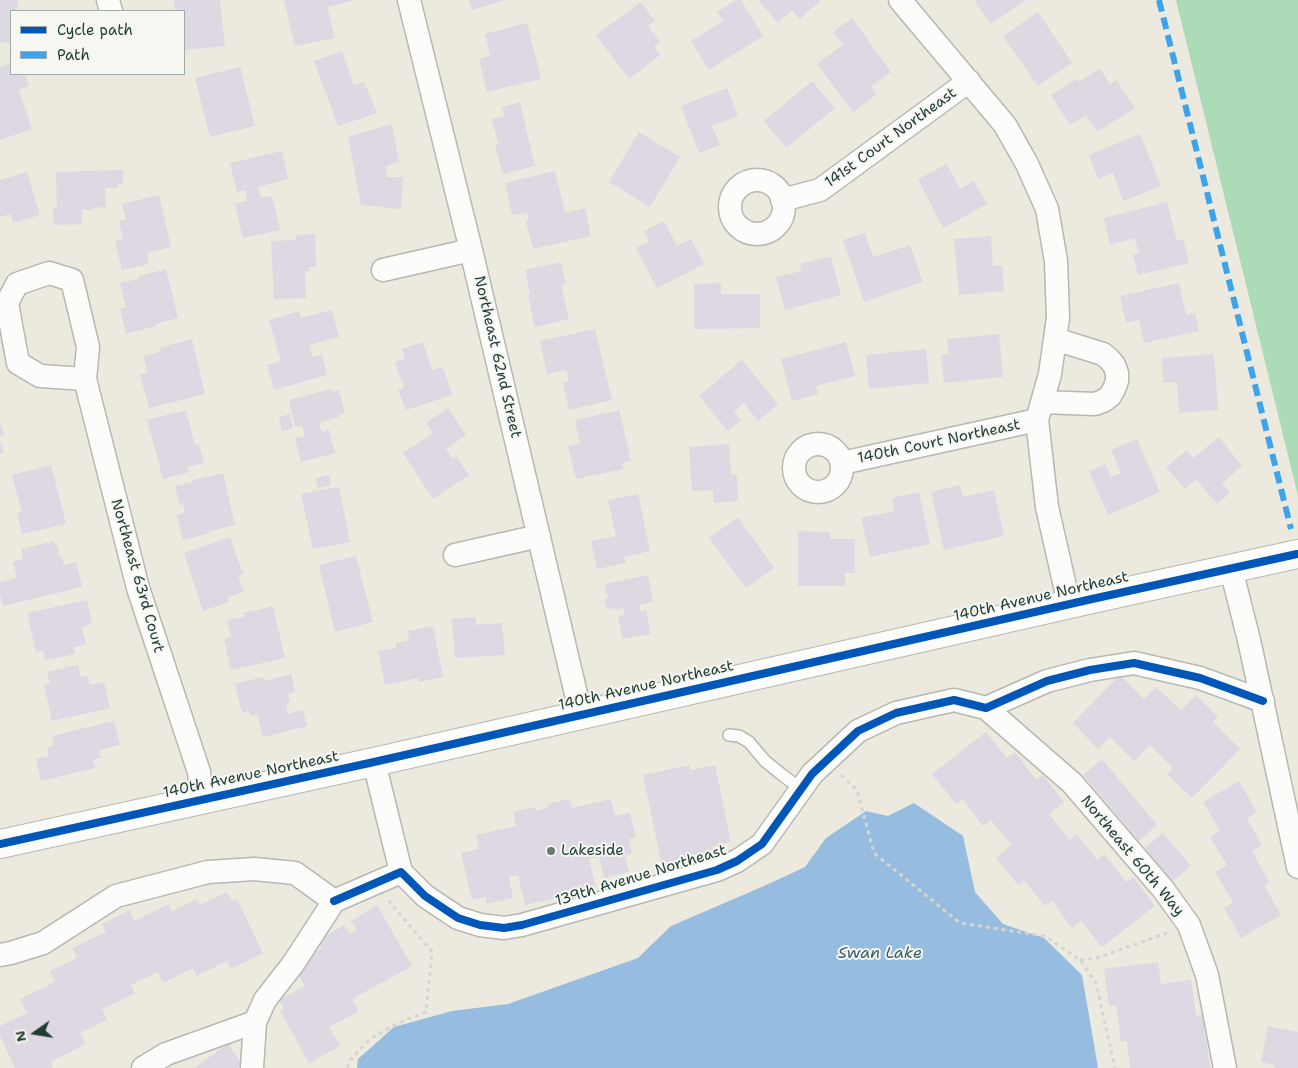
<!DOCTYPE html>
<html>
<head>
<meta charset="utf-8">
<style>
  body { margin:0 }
  #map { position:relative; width:1298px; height:1068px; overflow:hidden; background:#ece9df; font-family:"Shantell Sans",sans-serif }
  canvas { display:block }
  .legend { position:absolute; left:10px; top:10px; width:175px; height:65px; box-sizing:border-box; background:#f6f6f2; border:1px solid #a0aca6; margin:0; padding:6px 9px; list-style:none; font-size:15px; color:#1f3d34 }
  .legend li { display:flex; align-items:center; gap:10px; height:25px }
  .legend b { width:25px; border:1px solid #a0aca6 }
  .north { position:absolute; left:10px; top:1008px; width:50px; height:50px; -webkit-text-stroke:4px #f6f6f2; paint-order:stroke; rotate:257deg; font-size:14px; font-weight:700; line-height:20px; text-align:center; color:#1f3d34 }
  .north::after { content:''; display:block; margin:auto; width:18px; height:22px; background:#1f3d34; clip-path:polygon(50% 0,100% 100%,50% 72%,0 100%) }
</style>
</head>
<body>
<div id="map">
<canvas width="1298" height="1068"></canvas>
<ul class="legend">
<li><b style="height:6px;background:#0057b8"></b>Cycle path</li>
<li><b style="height:6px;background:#3da4eb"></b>Path</li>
</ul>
<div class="north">N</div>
</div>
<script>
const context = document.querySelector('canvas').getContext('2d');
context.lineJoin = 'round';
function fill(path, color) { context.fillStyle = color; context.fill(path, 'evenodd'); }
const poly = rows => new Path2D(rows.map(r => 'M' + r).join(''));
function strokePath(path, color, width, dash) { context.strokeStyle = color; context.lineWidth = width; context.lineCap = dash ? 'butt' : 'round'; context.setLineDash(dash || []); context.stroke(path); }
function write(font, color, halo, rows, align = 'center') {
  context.font = font + ' "Shantell Sans",sans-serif'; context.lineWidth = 4; context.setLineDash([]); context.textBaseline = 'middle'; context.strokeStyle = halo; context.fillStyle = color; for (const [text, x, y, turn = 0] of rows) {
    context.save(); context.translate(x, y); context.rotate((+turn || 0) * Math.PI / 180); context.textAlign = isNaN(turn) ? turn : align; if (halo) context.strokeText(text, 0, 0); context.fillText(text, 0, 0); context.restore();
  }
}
const green = poly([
  [1176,0,1298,0,1298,496]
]);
const water = poly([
  [914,803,963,836,975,892,1003,924,1044,938,1082,975,1098,1068,357,1068,358,1059,394,1027,452,1011,508,1004,638,958,671,926,764,886,805,867,826,838,866,811,888,816]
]);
const building = poly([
  [0,0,18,0,17,11,11,11,11,43,0,42],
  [174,0,220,0,225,46,184,50,184,11,175,11],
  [284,0,352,0,352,1,327,7,335,38,295,46],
  [469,0,504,0,472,10],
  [736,0,741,0,763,36,709,70,691,41,723,21,717,12],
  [758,0,821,0,800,19,792,10,778,23],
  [977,0,1026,0,991,24,975,2],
  [641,2,655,21,648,26,660,42,654,47,660,55,629,79,596,35],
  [1038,12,1072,63,1038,86,1003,36],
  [852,18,891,72,871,86,877,94,853,112,817,64,843,45,833,32],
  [527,23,541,79,487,92,479,59,490,56,485,34],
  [342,51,354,85,364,82,377,113,338,126,314,61],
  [11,63,11,74,25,74,29,86,19,90,32,129,0,140,0,67],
  [240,67,255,126,210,137,195,78],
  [1100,69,1110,84,1116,80,1135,108,1097,132,1086,115,1070,125,1051,95,1076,79,1078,82],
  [812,81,835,108,786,148,764,121],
  [727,88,738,116,712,126,720,145,699,153,681,106],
  [520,102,535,166,503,174,495,145,498,144,492,119,504,116,502,107],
  [392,124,399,162,386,166,387,177,403,177,401,209,361,205,348,137],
  [639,132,680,157,650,207,609,182],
  [1140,134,1161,186,1123,201,1113,173,1098,179,1089,155],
  [282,151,288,179,258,187,261,198,272,196,280,230,243,238,235,204,247,201,245,190,237,192,230,163],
  [947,164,960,189,974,181,987,204,943,228,918,179],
  [123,170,123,184,118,184,118,188,105,188,106,207,93,208,93,210,82,210,82,224,54,225,53,208,57,208,56,172],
  [555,171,565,213,585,208,591,236,533,249,526,221,529,220,527,212,512,215,505,183],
  [27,172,40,215,13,223,10,214,0,217,0,180],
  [159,195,171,247,147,253,149,264,122,270,115,241,123,239,119,221,126,220,122,204],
  [1167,202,1177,241,1183,239,1189,263,1138,275,1133,255,1139,253,1135,238,1110,245,1104,218],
  [664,221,677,246,691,239,704,264,657,288,636,248,649,241,644,231],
  [865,233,873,257,910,245,923,282,864,302,843,240],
  [315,234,316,267,309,267,310,271,305,271,306,298,274,299,271,241,296,240,296,235],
  [991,236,993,266,1002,266,1004,291,959,295,954,239],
  [831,256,841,295,785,310,776,277,802,271,800,264],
  [561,262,566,284,561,285,569,319,535,327,528,295,530,294,525,270],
  [166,269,178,318,156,324,156,326,126,334,120,308,126,307,120,283,139,279,139,276],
  [721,283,721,294,760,294,760,328,694,329,694,284],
  [1179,283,1186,315,1195,313,1199,331,1144,343,1139,320,1126,323,1120,296],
  [332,310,339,337,309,345,313,357,322,354,327,375,274,390,267,365,281,361,269,320,299,311,301,318],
  [595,329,612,400,569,410,563,382,569,381,566,370,547,374,540,341],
  [999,334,1003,377,944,383,941,355,949,354,947,339],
  [192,339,205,394,149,408,140,374,148,373,143,356,160,352,159,348],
  [423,342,432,370,443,367,452,395,406,410,398,390,404,388,395,362,405,359,402,349],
  [846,342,855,376,816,386,818,394,792,401,781,359],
  [926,349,929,383,869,389,866,355],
  [1214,354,1218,410,1179,413,1177,382,1163,383,1162,358],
  [742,360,778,404,758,421,744,403,734,411,741,420,728,431,699,396],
  [331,389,332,392,339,390,345,413,339,415,339,417,319,423,322,432,329,430,335,453,301,462,295,438,305,436,302,425,295,427,289,400],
  [448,408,466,435,446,449,453,459,456,456,469,475,433,499,403,453,433,433,426,423],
  [186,410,195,445,199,444,204,463,187,467,189,472,163,479,147,420],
  [619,410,631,461,622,463,623,469,576,479,568,446,580,443,575,420],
  [290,414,293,428,282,431,279,417],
  [0,424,4,434,0,436],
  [1219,437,1242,466,1222,483,1230,493,1217,504,1196,479,1185,489,1166,467,1187,450,1193,458],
  [1137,439,1160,492,1108,515,1089,471,1105,464,1111,477,1121,473,1111,450],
  [0,441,4,452,0,454],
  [729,444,731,475,737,475,738,501,714,503,713,490,692,491,689,447],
  [51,465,66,524,22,534,17,513,22,512,12,475],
  [223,473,235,525,208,532,208,534,183,540,177,515,185,513,183,504,180,505,175,486,193,482,193,480],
  [329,475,331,485,318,488,316,478],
  [960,485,963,497,994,490,1004,536,944,550,931,492],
  [339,487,350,542,313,549,301,494],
  [919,492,930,544,870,557,861,518,894,511,892,498],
  [638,494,650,551,624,557,626,563,597,569,591,541,616,536,608,500],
  [738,517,774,568,746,588,709,538],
  [798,531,830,532,830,539,855,539,855,573,845,573,845,586,798,586],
  [230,537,243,574,238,575,244,592,228,597,229,602,203,611,184,553],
  [54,541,55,545,57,545,60,558,62,557,64,565,76,562,82,587,3,606,0,595,0,582,17,578,13,562,23,559,21,549],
  [356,556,373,622,335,632,319,565],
  [648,575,653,602,639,605,640,611,646,610,651,634,623,639,618,616,625,615,623,608,615,610,615,608,607,609,604,599,608,599,605,584],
  [87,600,92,624,82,627,86,644,74,647,75,654,45,660,43,650,36,652,27,613],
  [273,606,285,658,231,670,224,639,231,637,227,620,244,617,243,613],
  [476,617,476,625,502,623,505,655,455,658,452,619],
  [433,626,443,677,419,682,418,678,385,685,378,651,396,648,396,643,409,640,408,631],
  [78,665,81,677,88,676,90,685,104,682,110,708,52,721,44,685,50,684,47,672],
  [291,674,295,692,288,694,290,702,286,703,288,714,303,710,307,726,263,737,257,714,251,716,249,711,242,713,235,684,263,677,264,681],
  [1120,675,1144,699,1156,687,1181,710,1196,695,1218,717,1213,722,1240,749,1192,798,1167,774,1173,768,1150,745,1134,761,1110,737,1098,749,1073,723],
  [114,721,120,745,99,750,101,758,93,760,95,768,41,781,36,759,49,756,47,748,54,746,52,736],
  [986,732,1007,758,1015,752,1036,780,1043,775,1064,802,1049,814,1069,840,1077,834,1097,860,1104,854,1126,882,1133,877,1155,906,1102,947,1081,921,1072,928,1052,901,1045,906,1024,880,1018,885,996,858,1011,845,991,820,983,826,963,799,956,804,932,774],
  [1102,759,1157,825,1139,841,1083,775],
  [690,765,691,770,715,765,731,842,711,847,712,851,687,856,687,861,662,866,643,775],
  [1239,781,1257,812,1247,818,1262,845,1252,851,1269,882,1264,885,1281,915,1241,938,1224,908,1233,902,1215,872,1227,865,1210,837,1220,831,1203,802],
  [570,799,572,808,611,799,615,816,630,813,636,838,629,839,632,853,625,855,629,872,604,878,599,857,589,859,596,889,525,905,518,875,509,877,513,898,487,904,486,897,472,900,461,853,479,849,476,835,516,826,513,812,535,807,536,811,548,808,547,804],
  [1163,833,1191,866,1172,882,1145,848],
  [227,892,232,901,237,899,263,953,231,969,227,961,197,976,193,968,163,983,158,972,131,985,135,993,102,1009,107,1020,80,1033,86,1044,50,1062,53,1068,15,1068,0,1036,0,1026,27,1013,20,999,55,982,50,971,77,958,72,948,106,932,102,924,130,910,134,921,169,904,172,911,197,899,200,905],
  [377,905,412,966,352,999,359,1011,329,1027,340,1046,309,1063,280,1011,284,1009,279,1000,305,986,293,964,322,948,318,941,344,925,350,934,357,930,351,921],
  [1158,962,1161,984,1191,980,1196,1016,1203,1015,1210,1068,1130,1068,1127,1041,1121,1042,1116,1005,1109,1006,1104,969],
  [1268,1026,1298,1032,1298,1068,1275,1068,1275,1065,1261,1062],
  [228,1044,242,1064,237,1068,194,1068]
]);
const path = poly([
  [841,775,857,790,874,853,960,923,1045,936,1080,960,1096,983,1115,1068],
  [1080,960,1097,958,1167,933],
  [347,1068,350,1060,370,1039,398,1023,426,1012,432,952,389,901]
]);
const service = poly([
  [729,735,739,736,749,742,765,761,781,774,801,789]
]);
const minor = poly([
  [108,0,111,11],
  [409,0,471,250,581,715],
  [900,0,1005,125,1027,164,1047,209,1056,261,1058,318,1050,374,1037,420,1047,507,1069,604],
  '730 207a27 27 0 1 1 54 0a27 27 0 1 1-54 0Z',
  [782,200,820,190,969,81],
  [383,270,471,250],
  [85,379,40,376,18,363,7,303,17,284,49,273,72,280,88,347,85,379,138,588,199,772,202,800],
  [1042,402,1095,404,1103,401,1110,396,1114,389,1117,381,1117,373,1114,365,1109,359,1103,354,1055,339],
  '794 468a24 24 0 1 1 48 0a24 24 0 1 1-48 0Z',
  [842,463,1037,420],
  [455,555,539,536],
  [1231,569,1249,640,1298,867],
  [986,708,1072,783,1163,889,1189,925,1207,975,1225,1068],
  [374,762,401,872],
  [334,901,401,872,425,896,458,918,480,925,504,928,522,925,717,870,737,861,762,844,812,774,858,731,896,713,954,700,986,708,1047,681,1090,670,1134,663,1200,678,1263,701],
  [0,955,11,953,43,943,116,896,208,872,254,869,295,873,334,901],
  [143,1068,166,1054,255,1022,265,1000,293,964,334,901],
  [252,1068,255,1022]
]);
const tertiary = poly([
  [0,844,374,762,1092,599,1298,554]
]);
const quiet = poly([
  [1159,0,1291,529]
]);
const cycleway = poly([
  [0,844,374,762,1092,599,1297,554],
  [334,901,401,872,425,896,458,918,480,925,504,928,522,925,717,870,737,861,762,844,812,774,858,731,896,713,954,700,986,708,1047,681,1090,670,1134,663,1200,678,1263,701]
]);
const markers = [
  [551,851,5,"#677970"]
];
const streetNames = [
  ["141st Court Northeast",891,138,-36],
  ["Northeast 62nd Street",497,357,77],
  ["140th Court Northeast",939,442,-12],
  ["Northeast 63rd Court",137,576,74],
  ["140th Avenue Northeast",1041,597,-13],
  ["140th Avenue Northeast",646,686,-13],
  ["140th Avenue Northeast",251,775,-12],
  ["Northeast 60th Way",1132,856,50],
  ["139th Avenue Northeast",641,876,-17]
];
const poiNames = [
  ["Lakeside",561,851]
];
const waterNames = [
  ["Swan Lake",880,954]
];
fill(green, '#acdbb7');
fill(water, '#96bcdf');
fill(building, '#ddd8e1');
strokePath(service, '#b7b8b1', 14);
strokePath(minor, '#b7b8b1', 25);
strokePath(tertiary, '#b7b8b1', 30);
strokePath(path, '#d5d5d3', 3, [4, 4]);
strokePath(service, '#fcfcfa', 11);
strokePath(minor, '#fcfcfa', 22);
strokePath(tertiary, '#fcfcfa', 28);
strokePath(quiet, '#3da4eb', 6, [12, 6]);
strokePath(cycleway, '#0057b8', 8);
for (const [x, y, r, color] of markers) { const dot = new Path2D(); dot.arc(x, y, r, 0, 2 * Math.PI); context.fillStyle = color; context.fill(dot); strokePath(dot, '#f6f6f2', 2); }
write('15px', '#1f3d34', '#f6f6f2', streetNames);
write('15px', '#1f3d34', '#f6f6f2', poiNames, 'left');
write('italic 16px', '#385d67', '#f6f6f2', waterNames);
</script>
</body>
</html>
